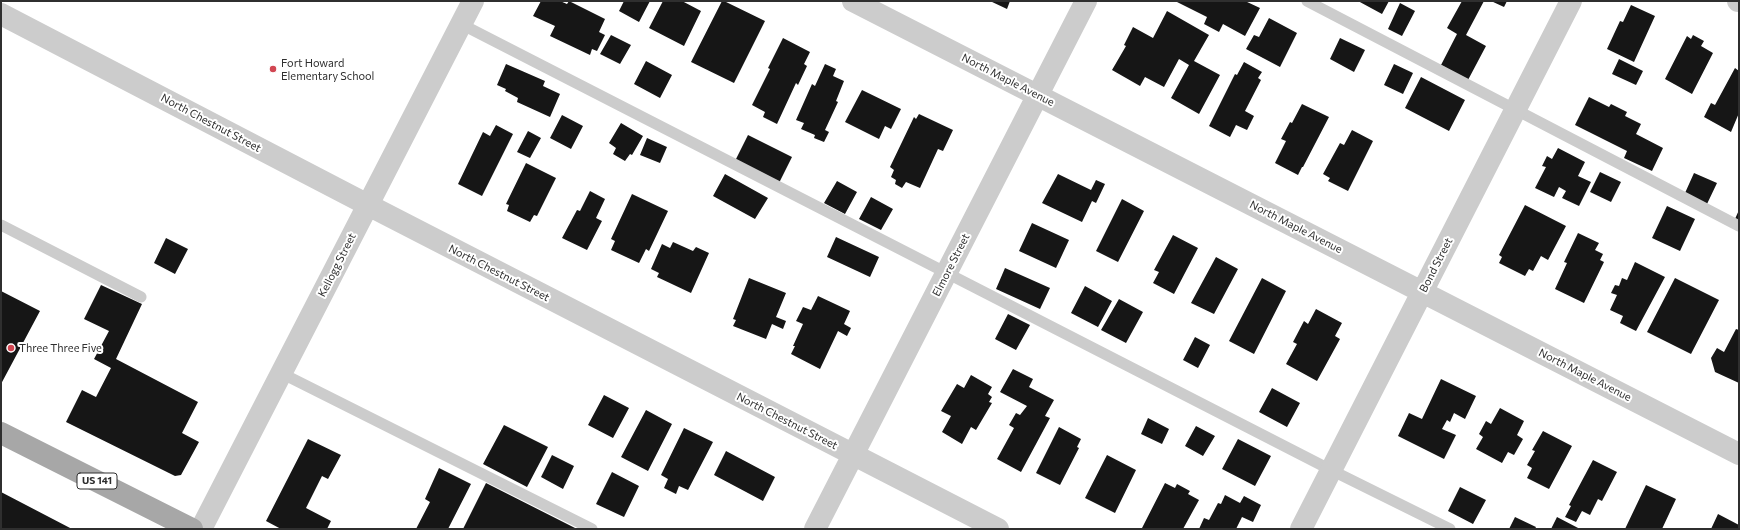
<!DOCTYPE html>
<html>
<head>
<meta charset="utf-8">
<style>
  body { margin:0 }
  #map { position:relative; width:1740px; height:530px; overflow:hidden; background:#fff; font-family:Commissioner,sans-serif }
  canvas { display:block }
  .frame { position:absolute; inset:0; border:2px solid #2f2f2f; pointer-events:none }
</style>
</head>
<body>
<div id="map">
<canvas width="1740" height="530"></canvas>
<div class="frame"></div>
</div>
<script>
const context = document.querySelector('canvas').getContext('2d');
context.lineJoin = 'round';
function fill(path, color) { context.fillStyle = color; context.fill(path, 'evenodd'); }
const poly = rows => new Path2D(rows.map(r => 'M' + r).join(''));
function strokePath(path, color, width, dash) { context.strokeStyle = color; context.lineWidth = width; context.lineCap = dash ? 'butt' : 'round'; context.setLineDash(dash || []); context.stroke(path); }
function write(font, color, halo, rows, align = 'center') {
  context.font = font + ' Commissioner,sans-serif'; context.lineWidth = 4; context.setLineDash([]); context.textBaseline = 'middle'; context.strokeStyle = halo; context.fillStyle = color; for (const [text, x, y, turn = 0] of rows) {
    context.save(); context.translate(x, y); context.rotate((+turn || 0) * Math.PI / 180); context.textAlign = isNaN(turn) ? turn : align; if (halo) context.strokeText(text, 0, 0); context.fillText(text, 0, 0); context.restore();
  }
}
const building = poly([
  [541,1,560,1,567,4,569,1,605,19,599,32,605,35,597,51,592,49,590,55,550,36,555,26,533,16],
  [624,1,650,1,639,22,619,11],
  [663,1,682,1,701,11,684,46,649,28],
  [722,1,724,1,765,21,734,83,691,62],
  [990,1,1010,1,1007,9],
  [1175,1,1245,1,1260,8,1245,36,1223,24,1219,32,1204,24,1207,17],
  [1358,1,1389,1,1382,14],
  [1462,1,1484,1,1466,35,1486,46,1468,80,1441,65,1457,34,1447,28],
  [1491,1,1507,1,1504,7],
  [1400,3,1415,11,1402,36,1388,29],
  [1631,5,1655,16,1634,62,1607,49,1620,21,1623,22],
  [1167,11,1209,35,1194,61,1220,75,1199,114,1171,98,1189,65,1179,59,1164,87,1145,77,1140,86,1112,70,1126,46,1124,45,1133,27,1153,38],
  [1269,18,1297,33,1280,67,1246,49,1254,35,1259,37],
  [611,35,631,45,620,64,600,54],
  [1693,35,1704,41,1701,46,1713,53,1692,94,1665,79,1687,36,1691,39],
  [783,38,810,52,804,64,807,66,798,85,796,83,777,124,763,117,765,112,752,105,770,69,768,68],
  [1340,38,1365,50,1354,72,1330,59],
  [1619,59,1643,71,1636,85,1612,74],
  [646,61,672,75,660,98,634,84],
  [1244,62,1262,72,1258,78,1261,80,1245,111,1254,116,1247,130,1236,125,1230,137,1209,126,1235,74,1237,75],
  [506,64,545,81,543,86,560,94,550,117,517,102,518,98,505,91,506,89,497,85],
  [825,64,836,69,833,76,844,81,836,101,838,102,825,130,829,132,824,142,814,138,815,135,801,129,804,123,796,120,812,84,815,86],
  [1394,64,1413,73,1403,94,1384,85],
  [1735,68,1739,71,1739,113,1731,132,1704,117,1711,103,1715,105],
  [1421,77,1465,100,1449,131,1405,108],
  [862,90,901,109,891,129,885,126,879,139,845,122],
  [1589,97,1609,107,1611,104,1627,112,1625,116,1641,124,1636,134,1663,148,1652,171,1624,158,1627,151,1575,125],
  [1302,104,1329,117,1303,167,1302,167,1298,175,1275,163,1286,141,1281,139,1290,122,1292,123],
  [919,114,953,130,943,151,938,149,920,188,906,182,902,188,895,184,896,180,891,177,894,170,890,167,914,117,916,119],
  [562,115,583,126,571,149,550,138],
  [621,123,643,136,632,155,630,154,625,161,613,154,616,148,609,143],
  [496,125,513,134,482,196,458,184,483,132,490,136],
  [1352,130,1373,141,1348,191,1328,181,1330,178,1323,174,1340,143,1344,145],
  [528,131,541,138,530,158,517,152],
  [748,135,792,157,779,183,735,161],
  [647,138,667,147,660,163,640,155],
  [1558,148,1585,162,1578,176,1591,182,1579,206,1562,198,1566,191,1559,187,1554,197,1535,188,1546,167,1542,166,1547,156,1552,159],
  [526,163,556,178,537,216,534,215,530,222,507,211,509,205,506,204],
  [1600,172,1621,182,1611,202,1590,192],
  [1694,173,1717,183,1707,204,1685,193],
  [725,174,768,198,755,219,713,196],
  [1058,174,1091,190,1096,180,1105,184,1096,203,1092,201,1082,222,1042,203],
  [837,181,857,192,845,214,824,203],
  [590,191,605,199,596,218,602,221,587,250,562,238,577,210,580,211],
  [632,194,668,211,649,251,646,249,639,263,611,250,615,241,611,239],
  [871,197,893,209,881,230,859,219],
  [1122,199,1144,211,1118,262,1096,251],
  [1525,205,1566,226,1548,260,1541,256,1533,271,1529,269,1525,276,1499,263,1502,257,1499,255],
  [1667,206,1695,219,1680,251,1652,238],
  [1739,210,1739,221,1735,219],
  [1032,223,1069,240,1056,268,1019,251],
  [1578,233,1599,243,1595,250,1603,254,1600,260,1604,262,1584,303,1555,289,1567,263,1564,262],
  [1173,235,1198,248,1174,294,1153,283,1159,272,1154,270],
  [836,237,879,257,870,277,827,257],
  [166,238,188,249,175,274,154,263],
  [673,242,693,251,696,247,709,253,691,293,657,277,659,273,651,269,662,244,670,248],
  [1216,257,1238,269,1214,314,1191,303],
  [1635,262,1665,277,1636,331,1620,323,1623,316,1610,310,1617,295,1611,293,1615,285,1619,286,1622,278,1627,280],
  [1005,268,1050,288,1040,309,996,289],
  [749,278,786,293,776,317,786,321,783,329,772,324,766,339,733,326,736,320,733,319],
  [1262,278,1286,291,1254,354,1229,341],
  [1675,278,1719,300,1691,354,1647,332],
  [101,285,142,304,116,359,198,402,182,433,199,442,181,475,175,476,66,422,82,390,96,397,111,368,94,359,109,331,84,319],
  [1085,286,1112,301,1098,327,1071,313],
  [1,291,40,311,1,384],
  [818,296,850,311,844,324,851,328,847,336,838,331,820,369,791,354,795,346,793,346,803,324,796,321,803,307,811,310],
  [1119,299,1143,312,1126,343,1101,330],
  [1316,309,1342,323,1335,336,1340,339,1317,381,1286,364,1297,344,1293,342,1304,321,1308,324],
  [1008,314,1030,325,1016,350,995,339],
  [1736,329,1739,330,1739,383,1715,372,1711,358,1717,348,1724,352],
  [1195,337,1210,345,1198,368,1183,360],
  [1013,369,1033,379,1029,387,1054,400,1045,416,1050,418,1021,472,997,459,1014,428,1009,425,1016,413,1020,415,1027,406,1000,392],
  [971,375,992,387,988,394,992,397,989,402,992,403,976,430,971,427,962,444,942,432,951,416,941,411,957,384,964,388],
  [1441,379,1476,396,1465,419,1454,413,1450,422,1447,420,1442,429,1456,435,1444,459,1398,436,1409,413,1422,419],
  [1272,388,1300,403,1287,427,1259,412],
  [604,395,629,408,613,438,588,425],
  [1500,408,1524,421,1517,435,1523,439,1514,455,1508,452,1502,463,1476,449,1483,437,1479,434,1486,421,1491,424],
  [646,410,672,424,648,471,621,457],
  [1148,418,1169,429,1162,444,1141,434],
  [504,425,548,447,527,487,483,464],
  [1196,426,1215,436,1203,456,1185,446],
  [1059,427,1081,439,1077,447,1079,448,1060,485,1036,473],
  [684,428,713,442,688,490,679,486,676,494,664,488,668,479,661,475],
  [1543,431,1572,446,1549,489,1527,478,1532,468,1527,465,1535,451,1532,450],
  [308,439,341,455,328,479,322,476,306,508,331,521,327,529,281,529,266,521],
  [1238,439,1271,456,1255,486,1222,469],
  [726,451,775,477,763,501,714,475],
  [552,455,574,466,563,489,541,477],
  [1107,455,1136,470,1115,513,1085,498],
  [1593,460,1617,472,1602,501,1598,499,1590,515,1582,511,1576,522,1565,517,1571,506,1569,505],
  [439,468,471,484,448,529,416,529,430,502,425,499],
  [612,472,639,486,624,517,596,504],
  [486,483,577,529,463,529],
  [1165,483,1175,488,1177,484,1190,491,1188,494,1199,500,1183,529,1144,529,1142,528],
  [1646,485,1676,499,1662,529,1625,529],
  [1460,487,1486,500,1473,524,1448,511],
  [1,492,72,529,1,529],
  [1225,495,1240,503,1244,496,1261,505,1253,522,1242,517,1236,529,1199,529,1204,518,1209,520,1218,503,1221,504],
  [1718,514,1739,525,1739,529,1711,529],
  [1515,517,1536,527,1535,529,1509,529],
  [1557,517,1580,529,1551,529]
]);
const service = poly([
  [1307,1,1739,226],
  [461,24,1331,470,1450,529],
  [1,225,141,297],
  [281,373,592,529]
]);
const minor = poly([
  [853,1,1739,454],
  [1,14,368,205,998,529],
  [201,529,473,1],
  [815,529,1086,1],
  [1301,529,1571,1]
]);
const tertiary = poly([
  [1738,1,1739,1]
]);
const primary = poly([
  [1,433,192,529]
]);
const markers = [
  [273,69,4,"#d14652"],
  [11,348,4,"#d14652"]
];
const shields = [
  [97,481,40]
];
const shieldNames = [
  ["US 141",97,481]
];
const poiNames = [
  ["Fort Howard",281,63],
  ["Elementary School",281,76],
  ["Three Three Five",19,348]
];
const streetNames = [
  ["North Maple Avenue",1008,80,27],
  ["North Chestnut Street",211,123,28],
  ["North Maple Avenue",1296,227,27],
  ["Kellogg Street",337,265,-63],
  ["Elmore Street",951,265,-63],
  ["Bond Street",1436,265,-63],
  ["North Chestnut Street",499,273,27],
  ["North Maple Avenue",1585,375,27],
  ["North Chestnut Street",787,421,27]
];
fill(building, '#161616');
strokePath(service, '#ccc', 11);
strokePath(minor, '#ccc', 22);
strokePath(tertiary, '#ccc', 22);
strokePath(primary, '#a7a7a7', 22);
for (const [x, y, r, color] of markers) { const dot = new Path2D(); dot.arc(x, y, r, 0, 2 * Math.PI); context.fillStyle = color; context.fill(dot); strokePath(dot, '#fff', 1.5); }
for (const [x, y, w] of shields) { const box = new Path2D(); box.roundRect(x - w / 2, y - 8, w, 16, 3); context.fillStyle = '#fff'; context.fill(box); strokePath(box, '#2f2f2f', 1); }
write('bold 10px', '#2f2f2f', null, shieldNames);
write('11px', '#2f2f2f', '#fff', poiNames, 'left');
write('11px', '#2f2f2f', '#fff', streetNames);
</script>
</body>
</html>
